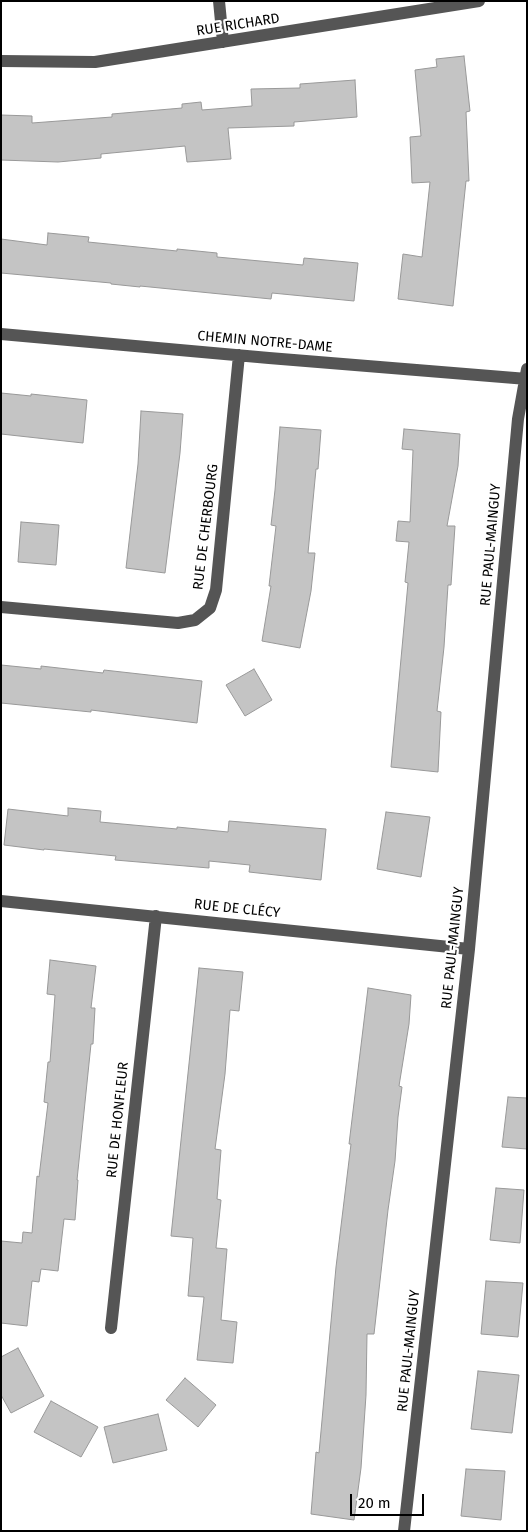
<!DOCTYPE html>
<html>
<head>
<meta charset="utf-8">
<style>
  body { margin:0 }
  #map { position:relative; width:528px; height:1532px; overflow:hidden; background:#fff; font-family:"Fira Sans",sans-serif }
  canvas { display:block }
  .frame { position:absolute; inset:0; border:2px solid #000; pointer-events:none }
  .scale { position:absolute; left:350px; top:1494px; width:74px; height:22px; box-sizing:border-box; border:2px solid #000; border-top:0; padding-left:6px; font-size:15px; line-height:18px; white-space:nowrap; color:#000; -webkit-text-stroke:4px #fff; paint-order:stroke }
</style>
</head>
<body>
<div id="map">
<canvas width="528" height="1532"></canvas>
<div class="frame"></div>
<div class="scale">20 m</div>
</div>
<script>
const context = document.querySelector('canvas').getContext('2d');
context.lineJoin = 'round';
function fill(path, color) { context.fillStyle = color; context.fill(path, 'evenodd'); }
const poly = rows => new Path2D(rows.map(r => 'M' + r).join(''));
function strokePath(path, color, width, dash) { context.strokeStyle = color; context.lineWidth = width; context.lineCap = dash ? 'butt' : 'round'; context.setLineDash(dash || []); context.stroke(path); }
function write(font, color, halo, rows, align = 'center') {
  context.font = font + ' "Fira Sans",sans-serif'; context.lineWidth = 4.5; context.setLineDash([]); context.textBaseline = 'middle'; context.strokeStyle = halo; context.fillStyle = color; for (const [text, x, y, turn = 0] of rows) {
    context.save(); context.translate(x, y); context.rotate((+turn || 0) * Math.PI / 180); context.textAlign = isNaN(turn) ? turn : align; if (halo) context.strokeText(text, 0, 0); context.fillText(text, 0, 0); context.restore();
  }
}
const building = poly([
  [464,56,470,111,466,112,469,181,466,181,453,306,398,299,403,254,422,257,430,182,412,183,410,137,421,136,415,70,437,67,436,59,464,56],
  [355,80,357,117,294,122,294,126,228,128,231,159,187,162,185,146,101,154,101,158,58,162,1,160,1,115,32,116,32,123,112,117,112,114,182,108,182,104,201,102,202,110,252,106,251,89,300,88,300,84,355,80],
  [48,233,89,237,88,242,177,251,177,249,217,253,217,257,303,265,304,258,358,263,354,301,272,293,271,299,140,286,140,287,111,284,111,283,1,273,1,239,47,245,48,233],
  [1,393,31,396,31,394,87,400,83,443,1,434,1,393],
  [141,411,183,414,180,453,165,573,126,568,138,464,141,411],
  [280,427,321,430,318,469,316,469,308,553,315,553,311,591,300,648,262,641,271,586,269,586,276,526,271,525,275,490,280,427],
  [404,429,460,434,458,466,447,526,455,526,451,585,448,585,444,647,437,711,441,712,438,772,391,767,408,583,405,582,409,542,396,541,398,521,410,522,413,450,402,449,404,429],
  [21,522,59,525,56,565,18,562,21,522],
  [1,665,41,669,41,666,103,673,104,670,202,681,197,723,91,710,91,712,1,703,1,665],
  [254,669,272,700,245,716,226,685,254,669],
  [68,808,101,811,100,822,177,829,177,827,228,832,229,821,326,829,321,880,249,872,250,865,209,861,209,868,115,860,116,856,44,849,44,850,4,845,8,809,68,816,68,808],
  [386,812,430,817,421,877,377,869,386,812],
  [50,960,96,966,91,1008,95,1008,93,1044,91,1044,77,1180,78,1180,75,1220,64,1219,58,1271,41,1269,39,1282,32,1281,27,1326,1,1323,1,1241,22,1243,23,1232,32,1233,37,1176,39,1177,48,1103,44,1102,48,1062,50,1062,55,995,47,994,50,960],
  [199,968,243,972,239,1011,230,1010,225,1074,215,1149,221,1150,217,1199,221,1200,216,1248,227,1249,221,1320,237,1322,233,1363,197,1360,204,1297,188,1296,193,1238,171,1236,199,968],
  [368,988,411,995,409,1024,399,1086,402,1087,398,1117,395,1161,388,1210,374,1334,367,1334,366,1395,361,1468,354,1520,311,1514,316,1452,319,1453,336,1267,351,1144,349,1144,368,988],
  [508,1097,527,1098,527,1149,502,1147,508,1097],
  [496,1188,524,1190,520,1243,490,1240,496,1188],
  [486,1281,523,1283,518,1337,481,1334,486,1281],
  [18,1348,44,1396,11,1413,1,1395,1,1357,18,1348],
  [478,1371,519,1375,512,1433,471,1429,478,1371],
  [185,1378,216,1405,198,1427,166,1400,185,1378],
  [51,1401,98,1427,81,1457,34,1432,51,1401],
  [158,1414,167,1450,113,1463,104,1427,158,1414],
  [466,1469,505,1471,501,1520,461,1516,466,1469]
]);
const minor = poly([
  [219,1,223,42],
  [1,61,95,62,479,1],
  [1,334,269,358,527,379],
  [1,607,178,623,195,620,210,608,216,590,239,355],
  [1,901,469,949],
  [111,1328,156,916],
  [404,1531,469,949,518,419,527,369]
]);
const streetNames = [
  ["RUE RICHARD",238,25,-9],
  ["CHEMIN NOTRE-DAME",265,342,5],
  ["RUE DE CHERBOURG",206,527,-83],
  ["RUE PAUL-MAINGUY",491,545,-85],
  ["RUE DE CLÉCY",237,909,6],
  ["RUE PAUL-MAINGUY",453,948,-84],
  ["RUE DE HONFLEUR",118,1120,-84],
  ["RUE PAUL-MAINGUY",409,1351,-84]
];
fill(building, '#c4c4c4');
strokePath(building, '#999', 1);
strokePath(minor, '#555', 12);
write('14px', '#000', '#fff', streetNames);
</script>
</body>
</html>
